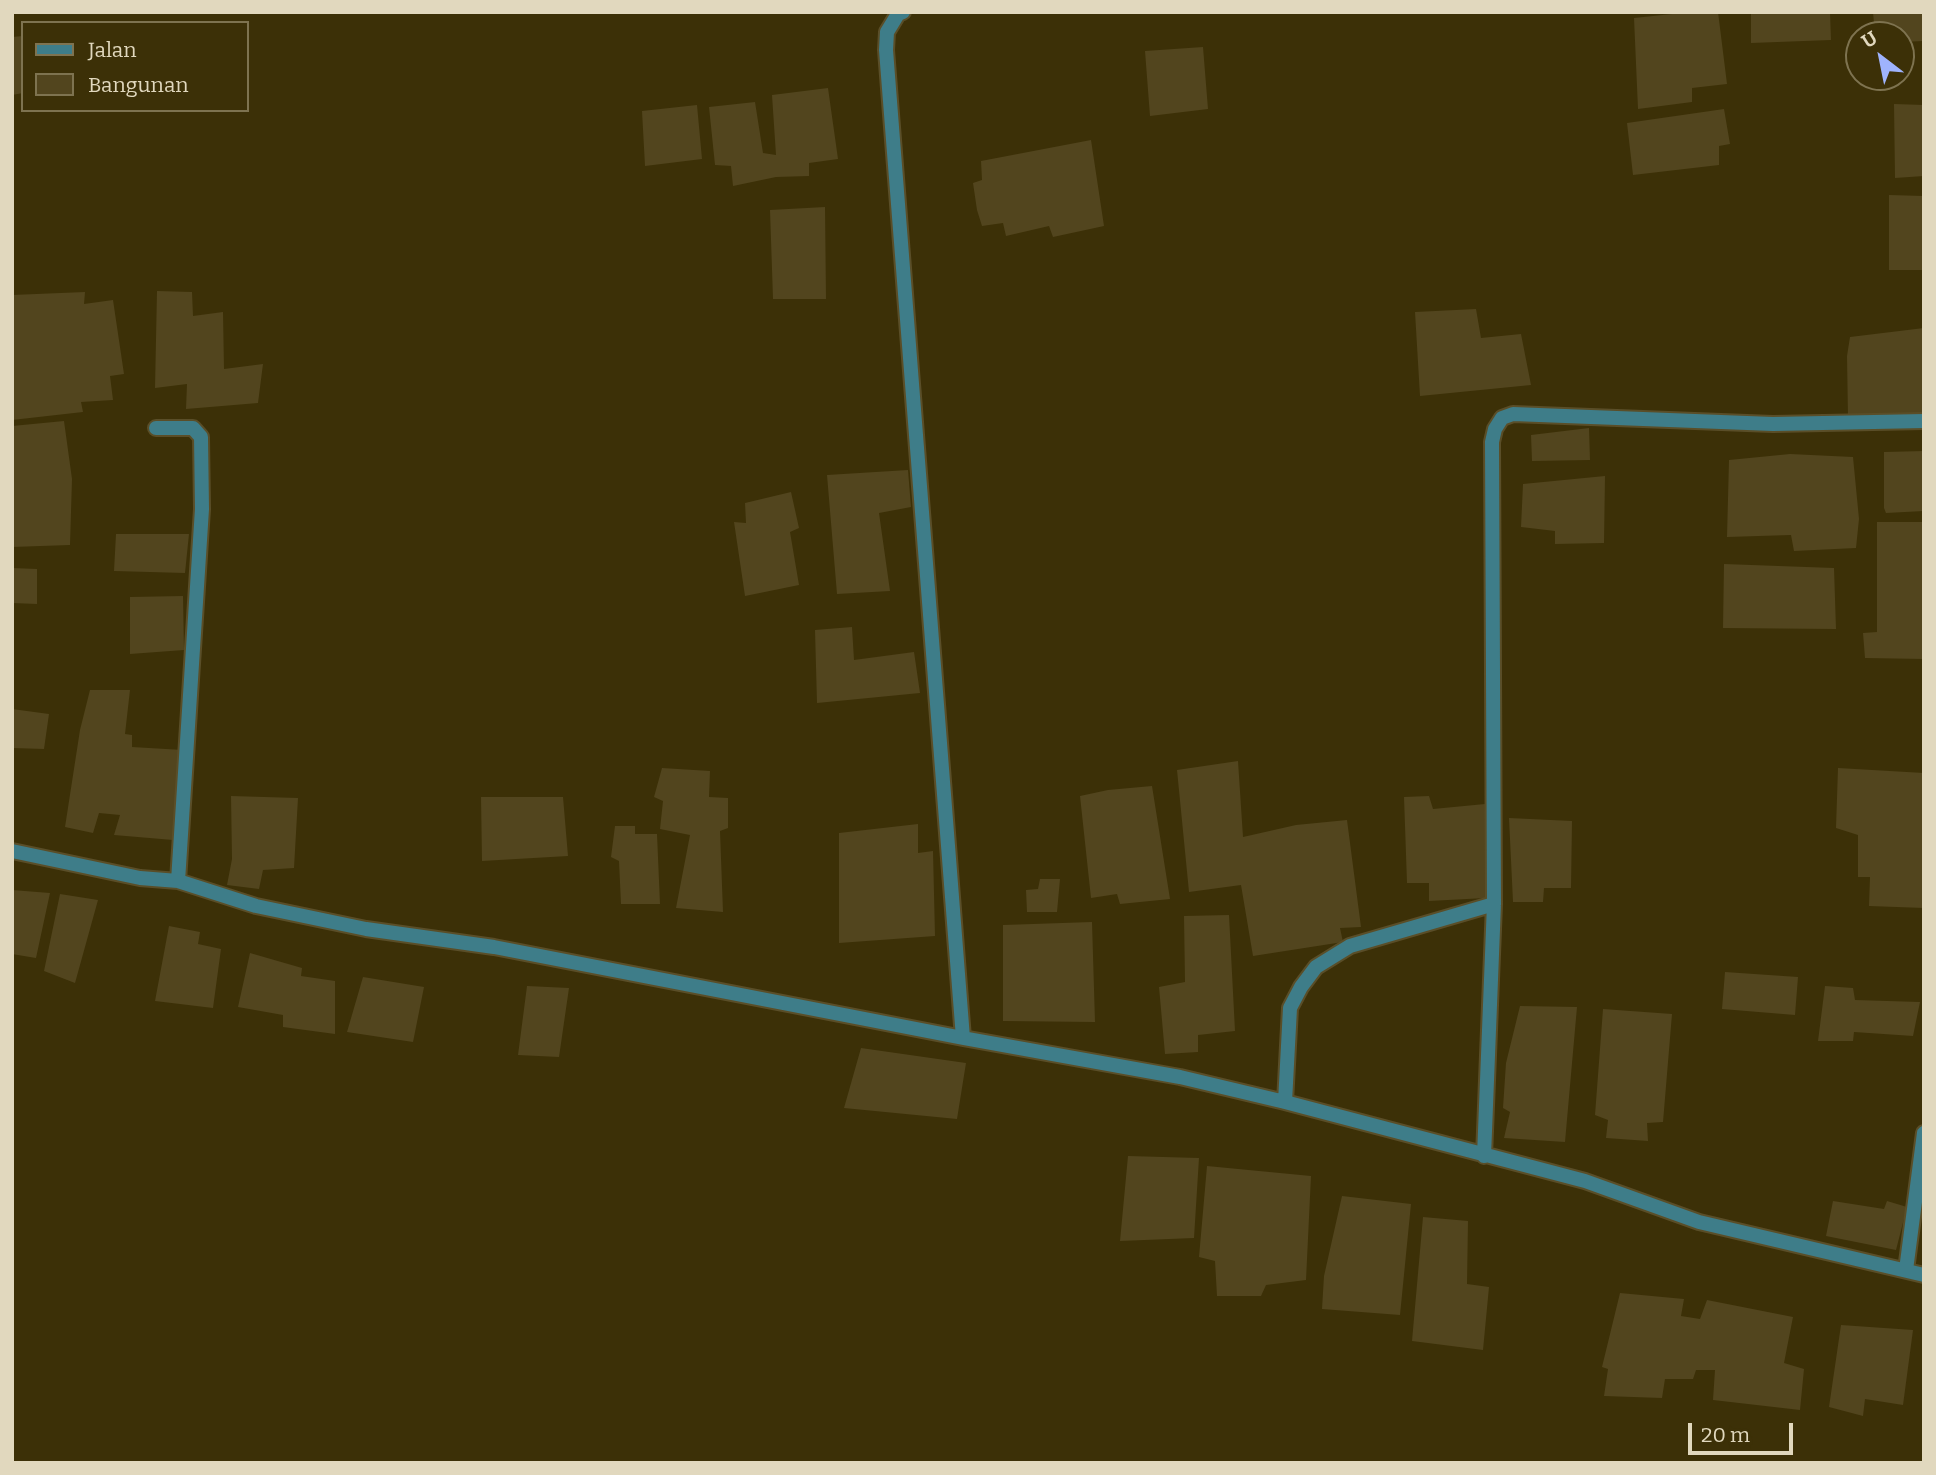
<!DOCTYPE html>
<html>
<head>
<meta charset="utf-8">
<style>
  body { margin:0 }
  #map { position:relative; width:1936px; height:1475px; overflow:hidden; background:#3c3007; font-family:Bitter,serif }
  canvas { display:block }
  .frame { position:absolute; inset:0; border:14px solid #e1d8be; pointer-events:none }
  .legend { position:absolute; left:21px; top:21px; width:228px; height:91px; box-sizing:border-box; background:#3c3007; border:2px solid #7e7350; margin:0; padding:9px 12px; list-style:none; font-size:21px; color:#e1d8be }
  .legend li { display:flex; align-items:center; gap:14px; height:35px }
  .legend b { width:35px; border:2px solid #7e7350 }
  .north { position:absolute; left:1845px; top:21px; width:70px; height:70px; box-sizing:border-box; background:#3c3007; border:2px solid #7e7350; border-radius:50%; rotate:328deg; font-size:19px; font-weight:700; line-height:28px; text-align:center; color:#e1d8be }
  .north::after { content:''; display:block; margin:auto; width:24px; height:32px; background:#9fb3fd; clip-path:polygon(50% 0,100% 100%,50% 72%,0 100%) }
  .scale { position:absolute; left:1688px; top:1423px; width:105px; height:32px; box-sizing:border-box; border:4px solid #e1d8be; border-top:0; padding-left:9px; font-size:21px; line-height:24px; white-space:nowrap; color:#e1d8be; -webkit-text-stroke:5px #3c3007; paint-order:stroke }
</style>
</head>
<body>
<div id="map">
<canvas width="1936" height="1475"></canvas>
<div class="frame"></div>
<ul class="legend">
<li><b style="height:9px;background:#3e7d89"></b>Jalan</li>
<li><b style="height:19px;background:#52451e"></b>Bangunan</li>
</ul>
<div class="north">U</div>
<div class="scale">20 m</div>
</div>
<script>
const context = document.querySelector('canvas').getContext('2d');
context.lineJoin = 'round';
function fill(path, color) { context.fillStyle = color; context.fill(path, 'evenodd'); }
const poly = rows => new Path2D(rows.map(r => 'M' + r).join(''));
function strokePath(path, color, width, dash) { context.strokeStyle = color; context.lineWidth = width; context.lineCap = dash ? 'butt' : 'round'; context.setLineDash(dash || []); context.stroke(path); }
const building = poly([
  [1691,12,1718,12,1727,84,1692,88,1692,102,1638,109,1634,18],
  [1751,12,1830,12,1831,40,1751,43],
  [1873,12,1924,12,1924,41,1901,42,1901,35,1875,35],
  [23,36,23,93,12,95,12,37],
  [1203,47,1208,109,1150,116,1145,51],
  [828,88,838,159,809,163,809,176,776,177,733,186,731,166,715,165,709,107,755,102,763,153,776,155,772,95],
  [1894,104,1924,105,1924,176,1895,178],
  [697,105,702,159,645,166,642,111],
  [1724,109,1730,144,1719,146,1719,165,1633,175,1627,123],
  [1091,140,1104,226,1053,237,1049,226,1006,236,1003,223,982,226,977,210,973,183,982,180,981,161],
  [1889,195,1924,196,1924,270,1889,270],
  [825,207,826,299,773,299,770,210],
  [157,291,192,292,193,316,223,312,224,369,263,364,258,403,186,409,187,384,155,388],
  [85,292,84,304,113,300,124,374,110,376,113,400,81,402,83,412,12,420,12,295],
  [1476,309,1481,338,1521,334,1531,385,1420,396,1415,312],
  [1924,328,1924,417,1848,418,1847,356,1850,337],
  [64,421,72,479,70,545,12,547,12,426],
  [1589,428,1590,460,1532,461,1531,435],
  [1924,451,1924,511,1886,513,1884,508,1884,452],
  [1790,454,1853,457,1859,519,1856,548,1794,551,1791,535,1727,537,1729,460],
  [908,470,911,507,879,513,890,591,837,594,827,475],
  [1605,476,1604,543,1555,544,1555,531,1521,527,1523,484],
  [791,492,799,528,790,532,799,585,745,596,734,522,746,523,745,503],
  [1877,522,1924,522,1924,659,1865,658,1863,633,1877,632],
  [116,534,189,534,185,573,114,571],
  [1724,564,1834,568,1836,629,1723,628],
  [12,568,37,569,37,604,12,603],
  [183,596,184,650,130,654,130,597],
  [852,627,854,660,914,652,920,693,817,703,815,630],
  [90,690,130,690,125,734,132,735,132,747,183,750,173,840,114,835,120,815,99,813,93,833,65,827,80,730],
  [12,709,49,714,44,749,12,748],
  [1238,761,1243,837,1296,825,1347,820,1361,927,1340,928,1343,942,1253,956,1241,885,1189,892,1177,770],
  [662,768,710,771,709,797,728,798,728,828,720,831,723,912,676,908,690,835,660,829,663,801,654,797],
  [1838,768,1924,773,1924,908,1869,906,1870,877,1858,877,1858,835,1836,828],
  [1152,786,1170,899,1120,904,1117,894,1091,898,1080,796,1108,790],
  [231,796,298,798,294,868,263,870,259,889,227,885,232,859],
  [1429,796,1433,809,1485,804,1486,898,1429,901,1429,883,1407,883,1404,797],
  [481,797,563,797,568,856,482,861],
  [1509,818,1572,821,1571,888,1544,888,1543,902,1513,902],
  [918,824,918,853,933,851,935,936,839,943,839,833],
  [615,826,635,826,635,834,657,834,660,904,621,904,619,861,611,857],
  [1040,879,1060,879,1057,912,1027,912,1026,890,1038,889],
  [12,890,50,893,36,958,12,954],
  [60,894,98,900,75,983,44,971],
  [1229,915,1235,1031,1198,1035,1198,1052,1165,1054,1159,987,1185,982,1184,916],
  [1092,922,1095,1022,1003,1021,1003,925],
  [169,926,200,932,198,944,221,949,213,1008,155,1001],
  [250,953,302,968,301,976,335,981,335,1034,283,1027,283,1015,238,1007],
  [1725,972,1798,977,1795,1015,1722,1009],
  [363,977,424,987,413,1042,347,1032],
  [527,986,569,988,559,1057,518,1055],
  [1825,986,1853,988,1855,1000,1920,1002,1913,1036,1854,1032,1853,1041,1818,1041],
  [1520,1006,1577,1007,1565,1142,1504,1138,1510,1112,1503,1108,1506,1063],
  [1603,1009,1672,1014,1663,1122,1647,1123,1648,1141,1606,1138,1608,1120,1595,1115],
  [861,1048,966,1063,957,1119,844,1108],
  [1128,1156,1199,1158,1194,1238,1120,1241],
  [1207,1166,1311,1176,1306,1280,1266,1285,1261,1296,1217,1296,1215,1261,1199,1257],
  [1342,1196,1411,1204,1400,1315,1322,1309,1324,1276],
  [1833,1201,1884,1209,1887,1201,1907,1207,1896,1250,1826,1236],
  [1423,1217,1468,1221,1467,1284,1489,1287,1483,1350,1412,1341],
  [1620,1293,1684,1299,1681,1316,1700,1319,1707,1300,1793,1317,1784,1363,1804,1369,1800,1410,1713,1400,1715,1370,1696,1370,1693,1379,1665,1379,1662,1398,1604,1396,1608,1369,1602,1367],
  [1841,1325,1913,1330,1903,1405,1865,1399,1863,1416,1829,1407]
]);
const street = poly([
  [903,12,898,14,887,32,886,50,963,1038],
  [156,428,193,428,201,437,202,509,178,881],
  [12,851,140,878,178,881,256,906,366,929,494,947,963,1038,1180,1077,1285,1102,1585,1181,1699,1222,1924,1275],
  [1285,1102,1290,1008,1301,987,1316,967,1350,946,1494,904],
  [1484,1156,1494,904,1492,442,1495,429,1502,418,1513,414,1773,424,1924,421],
  [1906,1270,1924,1133]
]);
fill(building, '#52451e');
strokePath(street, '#5a4e28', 18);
strokePath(street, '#3e7d89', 14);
</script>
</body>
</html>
